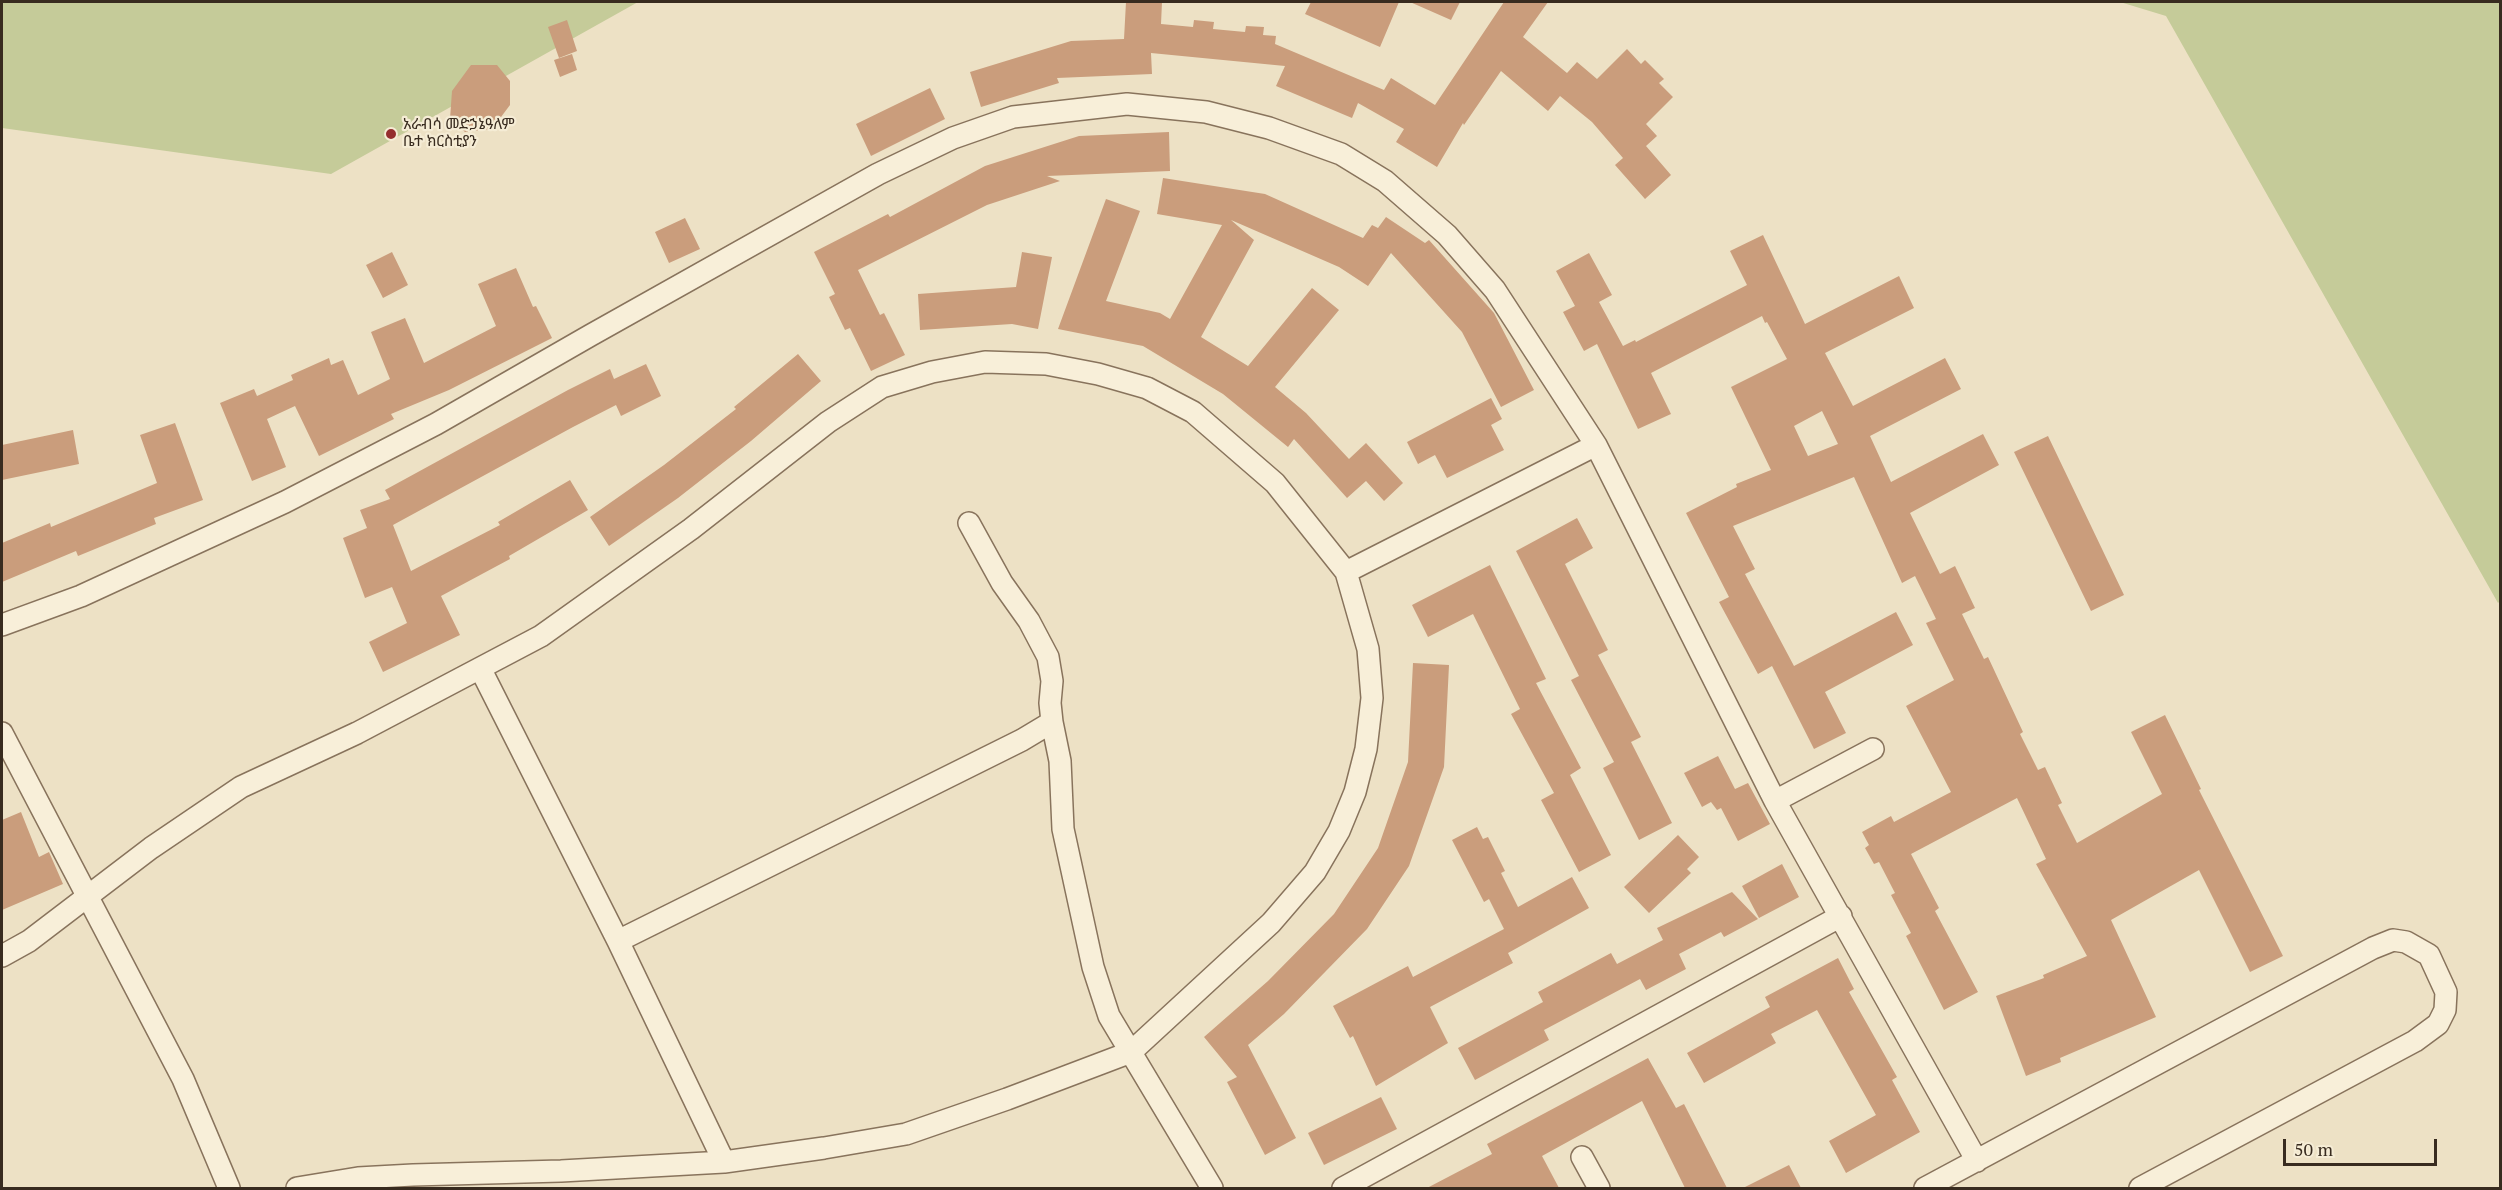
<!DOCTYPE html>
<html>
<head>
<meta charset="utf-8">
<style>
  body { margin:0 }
  #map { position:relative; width:2502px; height:1190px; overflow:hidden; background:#ede1c5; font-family:"PT Serif",serif }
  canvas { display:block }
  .frame { position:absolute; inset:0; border:3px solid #382b1f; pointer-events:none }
  .scale { position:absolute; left:2283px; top:1139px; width:154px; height:27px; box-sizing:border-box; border:3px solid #382b1f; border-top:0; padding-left:8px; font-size:18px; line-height:21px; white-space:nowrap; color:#382b1f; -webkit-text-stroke:4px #f5ecd5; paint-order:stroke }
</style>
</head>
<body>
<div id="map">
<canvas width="2502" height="1190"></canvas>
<div class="frame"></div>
<div class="scale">50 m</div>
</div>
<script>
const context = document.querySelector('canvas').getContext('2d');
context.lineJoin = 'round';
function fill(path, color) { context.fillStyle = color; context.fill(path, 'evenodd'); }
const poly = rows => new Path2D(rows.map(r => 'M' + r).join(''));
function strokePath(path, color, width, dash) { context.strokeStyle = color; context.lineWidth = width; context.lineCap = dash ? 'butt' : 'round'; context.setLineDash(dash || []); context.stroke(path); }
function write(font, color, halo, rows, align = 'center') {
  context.font = font + ' "PT Serif","Noto Sans Ethiopic",serif'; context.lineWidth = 4.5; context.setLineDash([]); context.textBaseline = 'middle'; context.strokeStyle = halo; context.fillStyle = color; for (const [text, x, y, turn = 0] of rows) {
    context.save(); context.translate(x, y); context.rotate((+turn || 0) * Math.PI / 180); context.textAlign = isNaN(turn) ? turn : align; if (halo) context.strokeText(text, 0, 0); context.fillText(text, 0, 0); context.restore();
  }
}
const green = poly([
  [2,2,638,2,331,174,2,128],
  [2120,2,2500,2,2500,601,2498,603,2166,16]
]);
const building = poly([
  [1126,2,1162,2,1161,24,1193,27,1194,20,1214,22,1213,29,1245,32,1246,26,1264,27,1263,35,1276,36,1275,44,1384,90,1391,78,1435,105,1504,2,1548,2,1523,37,1567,73,1577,62,1597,79,1627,49,1641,64,1645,60,1664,79,1659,83,1673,97,1646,124,1657,136,1646,146,1671,175,1645,199,1615,165,1623,158,1592,122,1560,96,1548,111,1501,71,1464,125,1463,123,1437,167,1396,142,1404,129,1358,103,1352,118,1276,86,1285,66,1151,53,1152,74,1057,78,1059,83,981,107,970,72,1071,41,1124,39],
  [1311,2,1399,2,1380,47,1305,14],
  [1410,2,1460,2,1451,20],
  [567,20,577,51,559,58,548,27],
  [572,54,577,70,560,77,554,60],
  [471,65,497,65,510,81,510,105,492,129,465,132,450,119,452,91],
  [930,88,945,119,871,156,856,124],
  [1169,132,1170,171,1047,176,1060,181,987,205,858,270,880,315,884,313,905,355,871,371,850,328,845,330,829,297,835,294,814,252,888,214,890,217,985,166,1079,136],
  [1163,178,1265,194,1363,238,1372,225,1378,228,1386,217,1425,243,1429,240,1494,313,1534,390,1501,407,1462,332,1391,253,1368,286,1339,267,1231,220,1254,240,1201,337,1248,366,1312,288,1339,310,1275,387,1306,413,1349,459,1366,443,1403,483,1384,501,1366,481,1347,498,1294,439,1288,447,1223,394,1143,346,1058,329,1106,199,1140,211,1106,301,1160,313,1170,319,1222,225,1157,214],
  [685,218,700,249,669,263,655,232],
  [1763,235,1805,324,1899,276,1914,308,1825,353,1853,406,1945,358,1961,389,1870,436,1891,482,1983,434,1999,465,1910,513,1940,574,1955,566,1975,608,1962,614,1984,659,1988,657,2023,732,2020,734,2038,770,2045,767,2062,803,2058,805,2077,843,2162,794,2131,732,2165,715,2201,789,2199,790,2283,956,2250,972,2199,870,2111,920,2156,1017,2060,1058,2061,1062,2026,1076,1996,996,2044,978,2043,975,2087,956,2036,864,2046,859,2017,798,1911,854,1939,908,1935,911,1978,992,1944,1010,1906,936,1911,933,1891,895,1895,893,1879,862,1874,864,1865,848,1869,845,1862,832,1891,816,1894,822,1951,792,1906,706,1954,680,1926,623,1936,619,1915,576,1902,583,1854,477,1733,526,1755,569,1745,574,1794,666,1896,612,1913,645,1825,692,1846,733,1814,749,1772,666,1758,674,1719,602,1729,597,1686,513,1737,487,1736,484,1771,470,1731,387,1787,359,1767,322,1765,323,1762,316,1651,373,1671,414,1638,429,1597,344,1584,351,1563,312,1575,306,1556,271,1589,253,1612,295,1599,302,1623,346,1635,340,1636,342,1747,285,1730,251],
  [1822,411,1838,444,1808,456,1794,426],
  [392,252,408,285,383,298,366,265],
  [1022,252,1052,257,1038,329,1012,324,920,330,918,294,1016,287],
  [516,268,533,307,536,306,552,338,449,390,391,414,394,419,319,456,295,406,267,419,286,467,252,481,220,403,254,389,257,396,293,380,291,375,329,358,331,365,343,360,358,395,390,379,371,332,405,318,424,363,496,326,478,284],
  [798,354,821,381,751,441,678,498,609,546,590,517,664,465,736,409,734,407],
  [646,364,661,396,621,416,616,405,573,427,393,525,411,571,500,525,498,522,570,480,588,510,509,556,510,559,441,596,460,635,383,672,369,642,407,623,392,587,365,598,343,538,367,528,360,510,390,499,385,490,568,390,610,369,614,379],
  [1491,398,1502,419,1491,425,1504,450,1447,478,1435,455,1418,464,1407,442],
  [175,423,203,500,154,518,156,524,78,556,76,551,2,582,2,543,50,523,51,527,157,483,140,435],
  [73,430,79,464,2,480,2,445],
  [2048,436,2124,595,2091,611,2014,452],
  [1577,518,1593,548,1565,564,1608,650,1598,655,1641,737,1631,742,1672,823,1639,840,1603,768,1614,762,1571,680,1579,676,1516,551],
  [1490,565,1546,679,1536,683,1581,768,1570,775,1611,855,1579,872,1541,800,1554,793,1511,714,1520,709,1473,614,1428,637,1412,605],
  [1413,663,1449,665,1444,767,1409,866,1367,929,1284,1014,1248,1045,1296,1138,1265,1155,1227,1082,1237,1077,1204,1037,1268,981,1334,914,1378,848,1408,762],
  [1718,756,1735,789,1748,783,1770,824,1738,841,1721,808,1717,810,1711,802,1702,807,1684,773],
  [21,812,39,857,49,852,63,884,2,910,2,820],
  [1477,827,1483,839,1488,837,1505,871,1501,873,1518,907,1572,877,1589,908,1508,953,1513,963,1430,1007,1448,1043,1376,1086,1353,1036,1350,1038,1333,1006,1408,966,1413,977,1504,929,1489,899,1484,902,1452,840],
  [1678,835,1699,857,1687,869,1691,873,1649,913,1624,887],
  [1782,864,1799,897,1759,918,1742,886],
  [1732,892,1758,919,1724,937,1721,932,1679,954,1686,969,1646,990,1640,979,1544,1030,1549,1040,1475,1080,1458,1048,1543,1002,1538,992,1611,953,1617,964,1663,940,1657,928],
  [1838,958,1854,989,1849,992,1897,1077,1892,1080,1920,1132,1846,1173,1829,1141,1876,1115,1817,1010,1771,1034,1776,1043,1704,1083,1687,1053,1770,1007,1765,997],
  [1648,1058,1676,1108,1684,1104,1727,1188,1685,1188,1642,1101,1542,1156,1559,1188,1427,1188,1492,1154,1487,1144],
  [1381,1097,1397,1129,1324,1165,1308,1133],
  [1789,1165,1801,1188,1743,1188]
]);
const minor = poly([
  [969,523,1002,583,1029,621,1048,657,1052,681,1050,703,1052,722,1060,761,1063,829,1093,967,1109,1016,1212,1188],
  [1346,572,1596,445],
  [2,625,81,596,285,502,436,424,591,335,878,174,953,138,1013,117,1127,104,1206,112,1269,128,1341,154,1385,181,1447,235,1495,290,1596,445,1775,801,1977,1161],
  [481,670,618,941,724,1162],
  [2,733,183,1079,229,1188],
  [1775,801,1873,749],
  [618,941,1022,740,1052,722],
  [2,956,29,941,151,848,241,787,357,733,541,636,691,529,828,422,882,387,932,372,985,362,1046,364,1098,374,1147,388,1193,412,1275,483,1346,572,1368,649,1372,698,1366,749,1355,792,1339,831,1315,872,1271,923,1131,1052,1007,1099,906,1134,824,1148,724,1162,561,1171,413,1175,358,1178,297,1188],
  [1582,1157,1599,1188],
  [1343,1188,1841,916],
  [1925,1188,2373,948,2393,940,2406,942,2429,955,2446,992,2445,1010,2438,1024,2415,1041,2140,1188]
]);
const markers = [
  [391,134,6,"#952e2e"]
];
const poiNames = [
  ["አራብሳ መድኃኔዓለም",403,125],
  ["ቤተ ክርስቲያን",403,142]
];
fill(green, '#c5cb99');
fill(building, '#ca9d7c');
strokePath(minor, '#88735c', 24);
strokePath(minor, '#f8efd9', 21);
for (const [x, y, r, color] of markers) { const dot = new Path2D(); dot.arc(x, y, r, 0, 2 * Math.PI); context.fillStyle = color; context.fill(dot); strokePath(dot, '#f5ecd5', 2); }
write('15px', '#382b1f', '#f5ecd5', poiNames, 'left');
</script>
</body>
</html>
